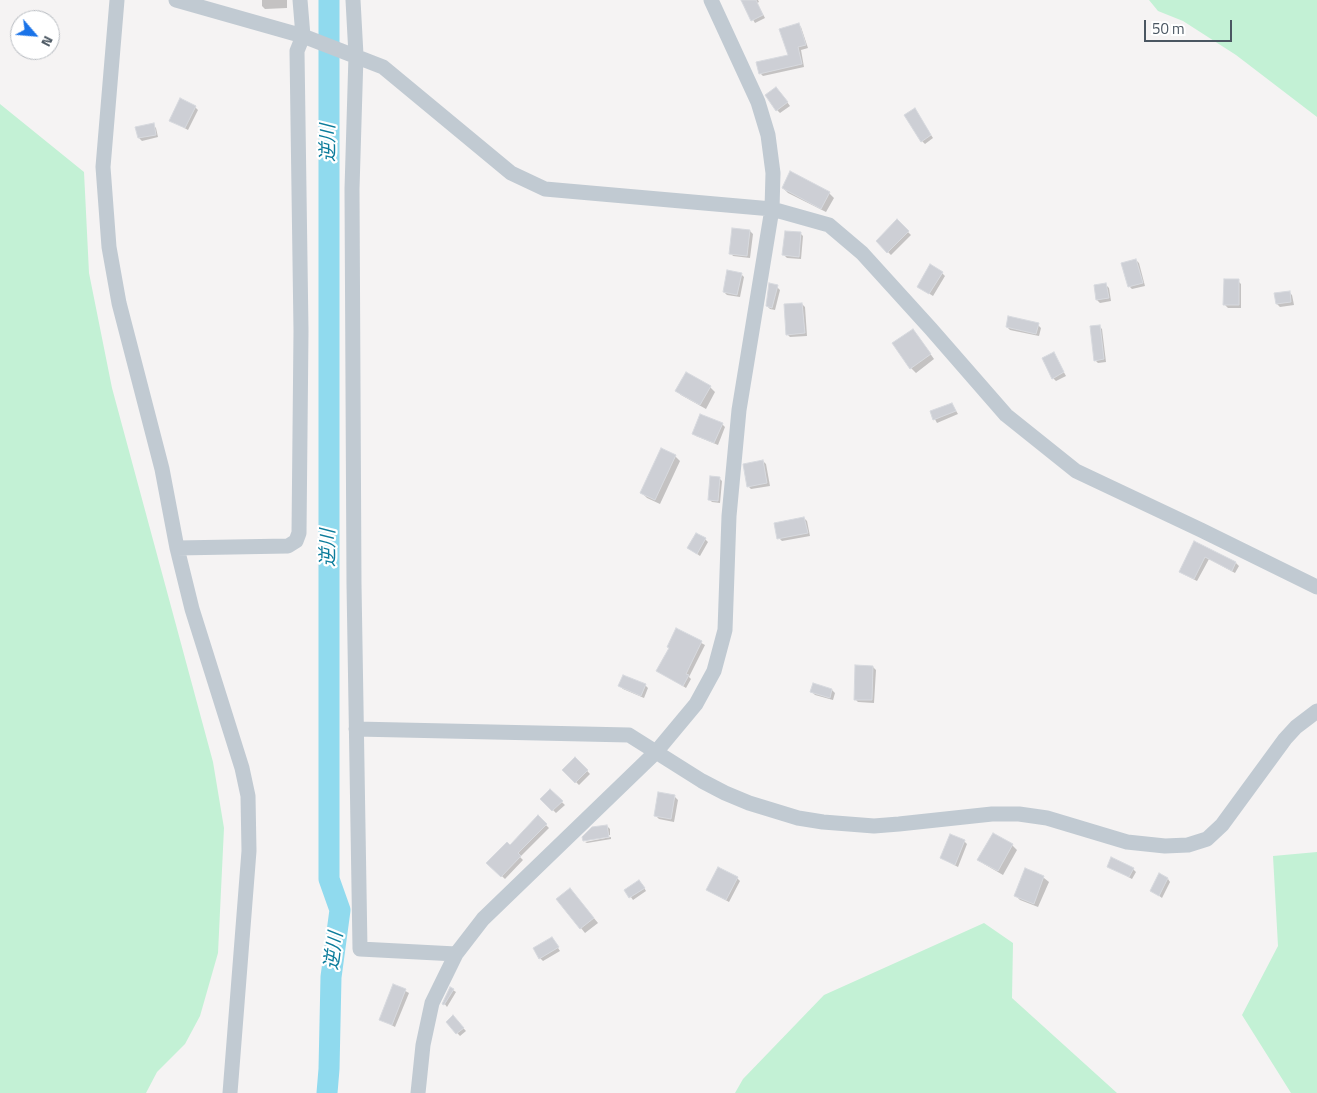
<!DOCTYPE html>
<html>
<head>
<meta charset="utf-8">
<style>
  body { margin:0 }
  #map { position:relative; width:1317px; height:1093px; overflow:hidden; background:#f5f3f3; font-family:"Titillium Web",sans-serif }
  canvas { display:block }
  .north { position:absolute; left:10px; top:10px; width:50px; height:50px; box-sizing:border-box; background:#fff; border:1px solid #b7bbc0; border-radius:50%; rotate:117deg; font-size:14px; font-weight:700; line-height:20px; text-align:center; color:#4a5661 }
  .north::after { content:''; display:block; margin:auto; width:18px; height:22px; background:#1a73e8; clip-path:polygon(50% 0,100% 100%,50% 72%,0 100%) }
  .scale { position:absolute; left:1144px; top:20px; width:88px; height:22px; box-sizing:border-box; border:2px solid #4a5661; border-top:0; padding-left:6px; font-size:15px; line-height:18px; white-space:nowrap; color:#4a5661; -webkit-text-stroke:4px #fff; paint-order:stroke }
</style>
</head>
<body>
<div id="map">
<canvas width="1317" height="1093"></canvas>
<div class="north">N</div>
<div class="scale">50 m</div>
</div>
<script>
const context = document.querySelector('canvas').getContext('2d');
context.lineJoin = 'round';
function fill(path, color) { context.fillStyle = color; context.fill(path, 'evenodd'); }
const poly = rows => new Path2D(rows.map(r => 'M' + r).join(''));
function strokePath(path, color, width, dash) { context.strokeStyle = color; context.lineWidth = width; context.lineCap = dash ? 'butt' : 'round'; context.setLineDash(dash || []); context.stroke(path); }
function write(font, color, halo, rows, align = 'center') {
  context.font = font + ' "Titillium Web","Noto Sans JP",sans-serif'; context.lineWidth = 4.5; context.setLineDash([]); context.textBaseline = 'middle'; context.strokeStyle = halo; context.fillStyle = color; for (const [text, x, y, turn = 0] of rows) {
    context.save(); context.translate(x, y); context.rotate((+turn || 0) * Math.PI / 180); context.textAlign = isNaN(turn) ? turn : align; if (halo) context.strokeText(text, 0, 0); context.fillText(text, 0, 0); context.restore();
  }
}
const green = poly([
  [1149,0,1317,0,1317,117,1236,55,1183,21,1158,11],
  [0,104,84,172,89,273,112,388,213,762,224,828,218,953,200,1016,185,1044,157,1072,146,1093,0,1093],
  [1317,852,1317,1093,1291,1093,1242,1015,1278,946,1273,856],
  [984,923,1013,943,1012,998,1117,1093,735,1093,743,1079,824,995]
]);
const shadow = poly([
  [262,0,287,0,287,8,265,9,262,6],
  [741,0,758,0,759,2,757,3,765,18,755,23],
  [798,24,801,27,808,48,801,50,804,67,763,76,760,73,789,56],
  [779,91,790,106,780,113,777,110],
  [195,107,198,110,188,130,170,120],
  [917,113,933,138,925,144,922,141],
  [153,125,156,128,158,137,142,141,139,138],
  [783,188,829,193,834,198,826,212,788,193],
  [897,221,911,235,891,255,877,241],
  [750,231,753,234,750,258,733,256,731,253],
  [800,233,803,236,801,259,787,258,784,255],
  [1136,260,1139,263,1145,286,1132,289,1129,286],
  [942,273,945,276,933,296,922,289],
  [741,274,744,277,740,297,727,295,724,292],
  [1238,281,1241,284,1241,308,1228,308,1225,305],
  [1106,285,1109,288,1111,301,1100,303,1097,300],
  [777,287,780,290,775,310,770,309,767,306],
  [1289,292,1292,295,1294,305,1280,307,1277,304,1276,294],
  [802,304,805,307,807,336,790,337,787,334],
  [1038,325,1041,328,1039,336,1010,330,1007,327],
  [1099,326,1102,329,1106,362,1098,363,1095,360],
  [917,335,934,359,916,373,911,368],
  [1054,354,1066,376,1056,381,1053,378],
  [710,387,715,392,706,409,681,395,676,390],
  [952,404,958,414,937,423,931,412],
  [722,424,725,427,718,445,696,436,693,434],
  [675,456,680,461,660,504,647,498,642,493],
  [763,461,766,464,770,486,751,489,748,486],
  [719,478,722,481,720,503,712,502,709,499],
  [804,518,807,521,810,536,782,541,779,538],
  [705,539,708,542,700,556,688,548],
  [1195,543,1236,563,1239,566,1235,573,1209,559,1197,581,1183,574,1181,571],
  [677,630,705,645,689,677,691,679,686,688,658,671,670,649],
  [873,667,876,670,874,703,858,702,855,699],
  [645,685,648,688,644,698,623,689,620,686],
  [832,690,835,693,833,700,815,695,812,692],
  [575,758,590,774,579,785,564,770],
  [550,791,565,805,556,813,542,799],
  [675,797,678,800,674,822,659,819,656,816],
  [538,817,549,828,520,857,523,860,505,879,488,863,510,847],
  [607,826,610,829,610,835,585,839],
  [611,837,611,839,587,843,585,842],
  [964,841,967,844,958,867,941,858],
  [1012,845,1017,850,1003,875,984,864,979,860],
  [1108,866,1133,869,1136,872,1132,879],
  [1025,870,1044,878,1049,882,1038,907,1020,900,1015,895],
  [737,878,740,881,729,902,707,890],
  [1168,879,1170,882,1162,898,1151,890],
  [642,884,646,891,633,900,626,890],
  [570,889,598,923,585,933,581,928],
  [553,940,560,951,543,961,540,958],
  [394,985,409,993,395,1027,380,1019],
  [453,990,456,992,447,1007,444,1003],
  [453,1017,466,1031,460,1036,447,1022]
]);
const river = poly([
  [327,1093,329,1069,331,977,340,910,329,879,329,0]
]);
const building = poly([
  [741,0,756,0,763,15,751,21,741,0],
  [799,23,806,45,798,47,802,64,759,74,756,62,788,55,779,29,799,23],
  [776,87,788,102,776,111,765,95,776,87],
  [180,98,196,106,185,128,169,121,180,98],
  [915,108,931,135,921,142,904,115,915,108],
  [154,123,156,135,138,138,135,127,154,123],
  [790,171,830,192,821,209,782,188,790,171],
  [897,219,909,231,887,253,876,241,897,219],
  [732,228,750,230,747,256,729,254,732,228],
  [785,231,801,232,799,257,782,255,785,231],
  [1136,259,1143,283,1128,287,1121,263,1136,259],
  [930,264,943,272,929,294,917,287,930,264],
  [727,270,742,273,737,295,723,292,727,270],
  [1224,279,1239,279,1239,305,1223,305,1224,279],
  [769,283,778,285,772,308,766,306,769,283],
  [1106,283,1109,298,1096,300,1094,285,1106,283],
  [1290,291,1291,302,1276,304,1274,293,1290,291],
  [802,303,805,333,786,335,784,304,802,303],
  [1008,316,1039,323,1036,334,1006,327,1008,316],
  [1100,325,1104,359,1094,361,1090,326,1100,325],
  [913,329,931,354,910,369,892,343,913,329],
  [1054,352,1064,372,1052,379,1042,358,1054,352],
  [686,372,711,386,700,405,675,391,686,372],
  [952,403,956,411,933,420,930,411,952,403],
  [700,414,723,423,714,443,692,434,700,414],
  [661,448,676,455,655,500,640,493,661,448],
  [763,460,767,483,747,487,743,464,763,460],
  [710,476,720,477,718,501,708,500,710,476],
  [804,517,808,533,777,539,774,523,804,517],
  [696,533,706,538,697,554,687,548,696,533],
  [1194,541,1236,562,1232,571,1205,557,1194,579,1179,572,1194,541],
  [676,628,702,641,686,674,689,675,683,686,656,671,669,648,667,647,676,628],
  [855,665,873,666,872,700,854,700,855,665],
  [623,675,646,684,641,696,618,686,623,675],
  [813,683,832,689,830,698,810,692,813,683],
  [575,757,588,770,575,783,562,770,575,757],
  [550,789,563,801,552,811,540,799,550,789],
  [658,792,675,795,671,819,654,816,658,792],
  [538,815,547,824,518,853,521,856,501,877,486,863,507,842,510,845,538,815],
  [607,825,609,837,583,841,582,837,592,827,607,825],
  [993,833,1013,844,998,871,977,860,993,833],
  [950,834,965,840,955,865,940,858,950,834],
  [1111,857,1134,868,1129,877,1107,867,1111,857],
  [718,867,738,877,726,900,706,890,718,867],
  [1025,868,1044,876,1034,904,1014,896,1025,868],
  [1159,873,1168,878,1159,896,1150,891,1159,873],
  [639,880,645,888,629,898,624,890,639,880],
  [570,888,594,918,580,929,556,899,570,888],
  [552,937,559,947,539,959,533,948,552,937],
  [393,984,406,989,392,1025,379,1020,393,984],
  [450,987,454,989,444,1005,442,1004,450,987],
  [453,1015,464,1028,456,1034,446,1022,453,1015]
]);
const minor = poly([
  [117,0,103,167,109,247,119,303,162,469,177,548,192,609,242,768,248,796,249,851,230,1093],
  [176,0,303,36,383,67,511,173,545,189,772,209,829,225,862,253,931,329,1006,415,1076,471,1201,530,1317,587],
  [353,0,356,55,352,189,354,584,360,949,456,954],
  [177,548,288,546,296,541,299,533,301,331,297,51,303,36,300,0],
  [356,729,629,735,702,781,725,793,749,803,798,818,823,822,874,826,899,824,992,814,1019,814,1047,818,1127,842,1165,846,1188,845,1207,839,1222,825,1285,739,1296,727,1317,711],
  [418,1093,423,1045,432,1003,456,954,483,919,656,752,696,704,714,671,725,630,729,516,739,410,772,209,773,173,768,135,758,102,711,0]
]);
const waterNames = [
  ["逆川",329,143,-90],
  ["逆川",329,548,-90],
  ["逆川",335,951,-82]
];
fill(green, '#c3f1d5');
fill(shadow, '#0003');
strokePath(river, '#90daee', 21);
fill(building, '#cdcfd5');
strokePath(building, '#d7d9de', 1);
strokePath(minor, '#c1cad2', 15);
write('italic 19px', '#0c7c9b', '#fff', waterNames);
</script>
</body>
</html>
